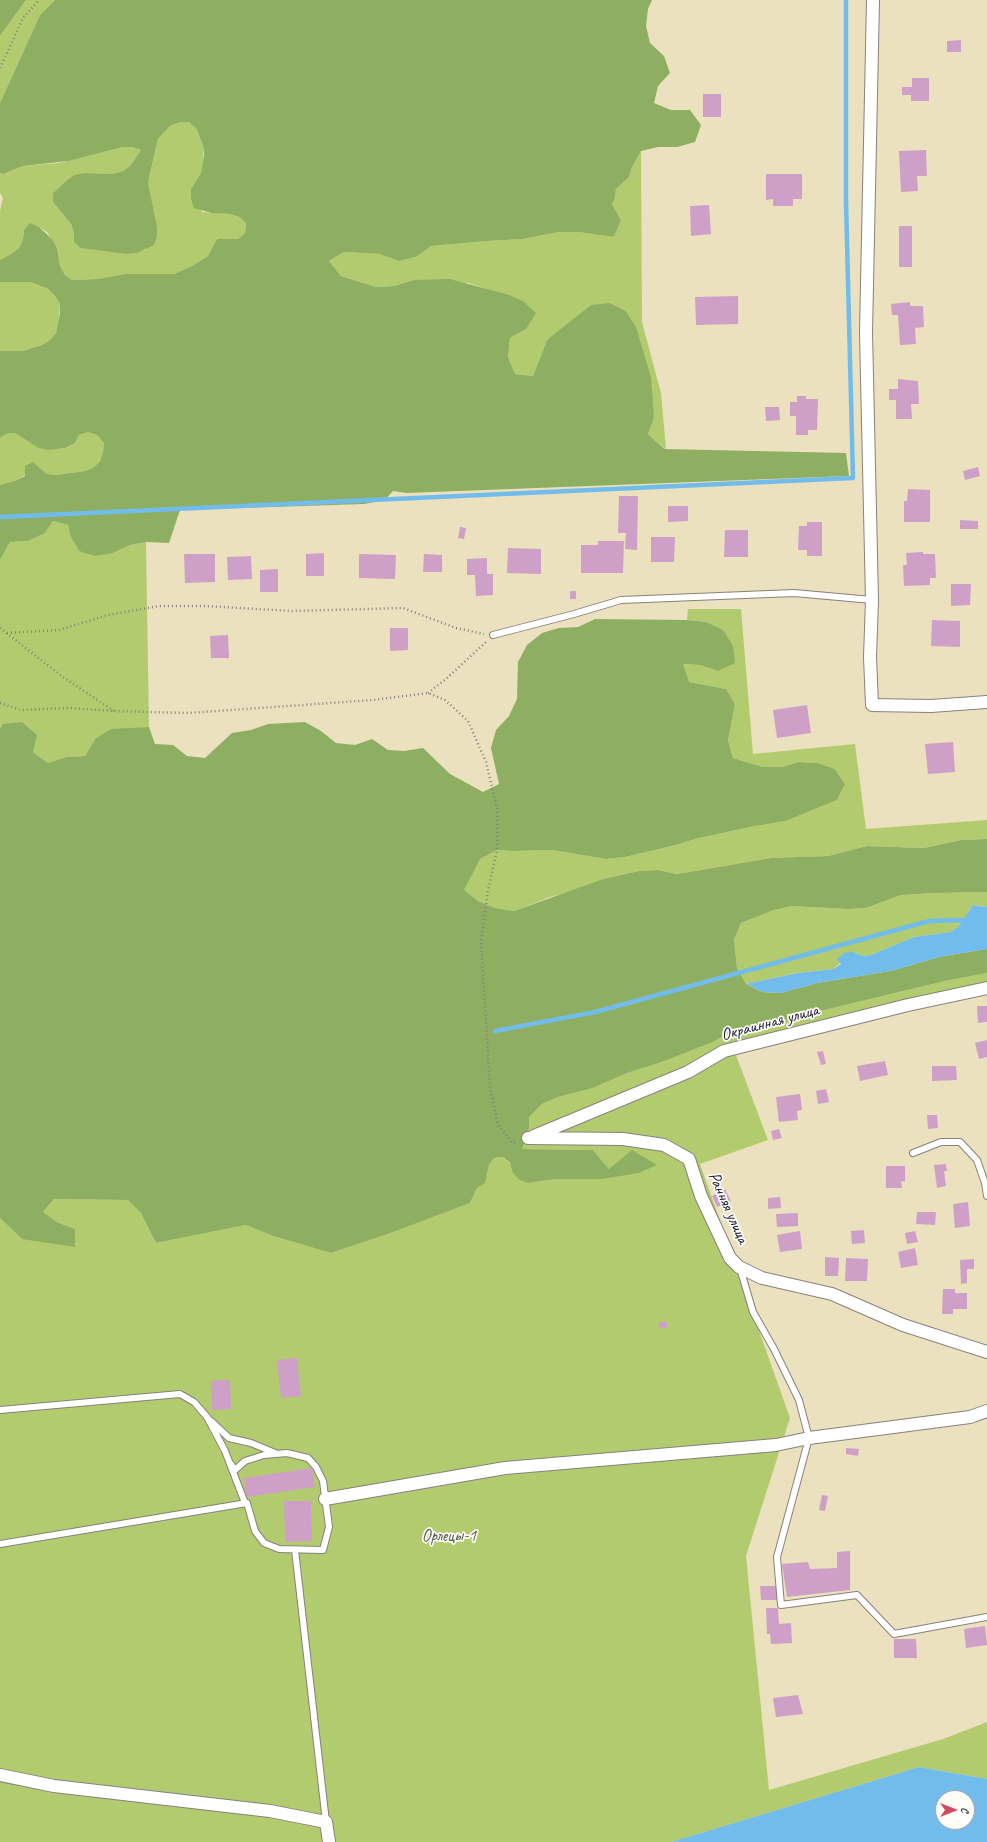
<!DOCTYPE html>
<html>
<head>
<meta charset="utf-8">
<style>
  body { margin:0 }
  #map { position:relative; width:987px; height:1842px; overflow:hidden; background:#ebe1be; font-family:Caveat,sans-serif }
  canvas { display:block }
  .north { position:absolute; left:935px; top:1790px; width:40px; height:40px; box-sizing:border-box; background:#fdfcf7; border:1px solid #a5a5ac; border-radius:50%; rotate:90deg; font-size:11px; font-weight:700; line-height:16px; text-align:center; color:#22223b }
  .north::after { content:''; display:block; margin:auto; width:14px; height:18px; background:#d1495b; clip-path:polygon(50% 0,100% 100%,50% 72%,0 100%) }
</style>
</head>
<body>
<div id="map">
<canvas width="987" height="1842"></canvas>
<div class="north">С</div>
</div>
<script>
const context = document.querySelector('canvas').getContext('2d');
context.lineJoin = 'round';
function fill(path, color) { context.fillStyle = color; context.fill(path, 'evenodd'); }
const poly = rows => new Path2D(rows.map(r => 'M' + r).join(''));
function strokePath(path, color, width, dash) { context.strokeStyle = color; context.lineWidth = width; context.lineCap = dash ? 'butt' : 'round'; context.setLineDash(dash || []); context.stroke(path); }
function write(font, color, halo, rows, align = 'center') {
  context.font = font + ' Caveat,sans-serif'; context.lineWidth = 3.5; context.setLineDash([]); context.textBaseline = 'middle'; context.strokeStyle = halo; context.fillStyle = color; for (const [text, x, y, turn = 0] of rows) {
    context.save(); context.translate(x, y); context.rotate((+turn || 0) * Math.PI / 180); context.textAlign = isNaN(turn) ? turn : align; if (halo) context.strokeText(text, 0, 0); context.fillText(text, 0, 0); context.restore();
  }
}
const green = poly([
  [26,0,55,0,40,15,0,103,0,36],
  [180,122,189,122,196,127,203,145,203,164,201,173,191,189,202,212,230,214,239,217,246,223,245,233,238,239,217,239,208,256,192,266,174,274,155,275,145,274,98,279,72,280,65,275,60,266,57,248,47,232,39,227,30,224,24,230,23,239,19,248,11,254,0,260,0,211,3,198,0,193,0,173,5,174,23,166,59,163,123,147,132,147,141,150,130,166,123,171,113,174,84,173,67,180,53,193,53,202,71,224,74,233,74,242,127,254,145,250,155,218,148,182,158,139,170,126],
  [641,151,642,322,661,393,666,449,648,434,654,418,636,327,626,311,610,303,547,340,533,376,515,374,508,357,510,338,526,329,523,301,469,283,413,280,395,286,376,287,341,276,329,261,344,252,381,254,399,261,416,257,431,246,487,241,523,239,559,232,578,232,614,237,621,220,612,204,615,198,616,189,629,177,632,167],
  [0,282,31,282,48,289,55,296,60,304,59,323,56,333,50,340,42,345,23,351,0,351],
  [88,432,97,435,104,443,103,452,100,461,93,468,85,471,56,475,47,474,33,462,25,475,17,480,0,485,0,438,6,434,15,433,38,448,57,449,67,448,75,443,79,435],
  [53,521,68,525,70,535,113,553,130,545,146,542,149,727,130,729,95,739,85,756,66,757,48,763,33,752,3,724,0,729,0,560,10,542,28,541,45,533],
  [688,609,741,609,753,754,855,744,866,829,987,820,987,839,961,840,924,848,867,846,828,856,771,858,677,874,658,870,639,871,603,879,568,892,550,897,514,911,495,908,478,901,463,890,480,859,497,850,515,851,552,850,606,859,625,857,676,845,695,839,750,827,786,821,837,800,845,784,835,769,818,763,799,762,782,767,763,767,733,758,728,740,735,704,726,689,689,682,682,664,700,665,718,671,706,622,687,620],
  [987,892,987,907,973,905,958,927,950,932,914,937,871,955,862,956,853,952,833,969,796,973,746,984,737,968,734,940,741,923,774,910,792,906,848,909,866,908,901,895,937,893],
  [987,973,987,984,731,1042,768,1140,700,1164,790,1418,746,1556,769,1790,943,1739,987,1722,987,1779,919,1767,671,1842,0,1842,0,1218,22,1239,75,1229,57,1222,43,1212,54,1199,128,1200,141,1213,156,1243,246,1225,273,1236,331,1253,470,1203,477,1188,487,1175,489,1165,494,1158,503,1157,528,1183,556,1179,602,1179,648,1170,609,1169,593,1150,521,1149,529,1128,529,1117,542,1104,558,1097,593,1088,627,1073,662,1062,713,1042,729,1033,945,981]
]);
const forest = poly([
  [0,0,26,0,0,36],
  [55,0,652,0,648,9,646,26,650,43,664,56,670,73,658,86,654,103,671,110,690,110,701,125,695,142,677,147,658,147,641,151,632,167,629,177,616,189,615,198,612,204,621,220,614,237,578,232,559,232,523,239,487,241,431,246,416,257,399,261,380,254,344,252,329,261,341,276,376,287,395,286,413,280,450,279,506,294,523,301,536,313,526,329,510,338,508,357,515,374,533,376,547,340,591,305,610,303,626,311,636,327,651,377,654,418,648,434,665,449,846,453,849,476,407,493,393,491,385,500,364,504,180,510,169,543,146,542,130,545,113,553,95,556,79,551,70,535,68,525,53,521,45,533,28,541,10,542,0,560,0,485,17,480,25,476,25,466,33,462,47,474,56,475,85,471,93,468,100,461,103,452,104,443,97,435,88,432,79,435,75,443,66,448,48,450,38,448,15,433,6,434,0,438,0,351,23,351,42,345,50,340,56,333,60,314,60,304,55,296,48,289,31,282,0,282,0,260,11,254,19,248,23,239,24,230,30,223,39,227,52,239,57,248,60,266,65,275,72,280,98,279,126,274,174,274,192,266,208,256,217,239,238,239,245,233,246,223,239,217,230,214,212,213,194,208,191,199,191,189,201,173,204,155,203,145,196,128,189,122,180,122,170,126,158,139,148,182,157,227,157,236,154,245,137,253,127,254,81,248,74,242,74,233,71,224,53,202,53,193,67,180,75,175,84,173,113,174,123,171,130,166,141,150,132,147,123,147,68,161,23,166,4,174,0,173,0,103,40,15],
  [595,619,687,620,706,622,723,630,733,646,735,663,718,671,700,665,683,664,689,682,726,689,735,704,728,740,733,758,763,767,782,767,799,762,818,763,835,769,845,784,837,800,786,821,750,827,695,839,676,845,625,857,606,859,552,850,515,851,497,850,480,859,464,890,478,901,495,908,514,911,603,879,639,871,658,870,677,874,771,858,828,856,867,846,924,848,961,840,987,839,987,892,937,893,901,895,866,908,848,909,792,906,774,910,741,923,734,940,737,968,746,984,762,992,781,993,817,983,890,971,943,956,987,949,987,973,945,981,729,1033,713,1042,662,1062,627,1073,593,1088,558,1097,542,1104,529,1117,529,1128,522,1149,593,1150,609,1169,632,1150,657,1165,639,1173,602,1179,556,1179,528,1183,520,1180,513,1173,510,1163,503,1157,494,1158,489,1165,485,1183,477,1188,470,1203,390,1233,331,1253,273,1236,246,1225,156,1243,141,1213,128,1200,54,1199,43,1212,57,1222,75,1229,75,1247,22,1239,0,1218,0,729,3,724,22,722,37,735,33,752,48,763,66,757,85,756,95,739,111,729,149,727,155,744,173,745,187,756,205,758,232,733,251,730,268,724,305,722,321,731,336,743,355,745,372,739,388,750,404,751,423,748,450,774,483,792,499,784,491,748,496,730,509,716,517,699,518,662,527,645,542,633,559,628,578,627]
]);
const water = poly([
  [973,905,987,907,987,949,943,956,890,971,817,983,781,993,762,992,746,984,797,973,833,969,841,964,837,959,844,953,853,952,862,956,871,955,914,937,950,932,958,927],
  [919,1767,987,1779,987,1842,671,1842],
  [943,1798,967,1798,967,1822,943,1822]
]);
const stream = poly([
  [0,517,853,478,846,202,846,0],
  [495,1031,595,1012,929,921,968,920]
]);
const building = poly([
  [961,40,961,52,947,52,947,41],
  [912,78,929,78,929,101,911,101,911,95,902,95,902,87,912,87],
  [703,94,721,94,721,117,703,117],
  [926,150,927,176,917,176,918,191,901,192,899,151],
  [766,174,802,174,802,199,793,199,793,206,773,206,773,199,766,200],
  [709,205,711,234,691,236,690,206],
  [899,226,912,226,912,267,899,267],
  [738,296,738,324,696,325,695,297],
  [910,302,910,306,923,306,924,327,915,328,916,344,900,345,898,315,892,315,891,304],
  [898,379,918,381,919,404,911,404,912,419,896,419,896,400,889,400,889,389,898,389],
  [797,396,806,396,806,399,818,399,817,430,808,430,808,435,796,435,796,416,790,416,790,402,797,402],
  [765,407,779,407,780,420,766,421],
  [978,467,980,476,965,480,963,471],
  [908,489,930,490,930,522,904,522,904,501,907,501],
  [619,496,638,496,637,550,625,549,626,533,618,533],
  [668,506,688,506,688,521,668,522],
  [960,520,978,521,978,529,960,529],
  [807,522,822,522,822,556,807,556,807,550,798,550,799,526,807,526],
  [460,527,466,528,464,539,458,538],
  [725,530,748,530,748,557,724,557],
  [651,537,675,537,674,562,651,562],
  [598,541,624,541,623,573,581,573,581,545,598,545],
  [508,548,541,549,541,574,507,573],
  [923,552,923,554,935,554,936,578,930,578,930,585,904,586,903,565,907,565,906,553],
  [324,553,324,576,306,576,306,554],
  [184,554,215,554,215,582,185,583],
  [359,554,396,555,395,579,359,578],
  [424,554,442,555,442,572,423,572],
  [251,556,252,579,228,580,227,557],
  [487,558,487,574,493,574,493,595,476,596,475,575,467,575,467,559],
  [278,569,278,592,260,592,260,570],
  [951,584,971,584,970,605,951,606],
  [570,591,576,591,576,599,570,599],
  [932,620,960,621,960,647,931,646],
  [390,628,408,628,408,650,390,651],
  [228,635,229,658,211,658,210,636],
  [807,705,811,733,777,738,773,710],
  [953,742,955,772,928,774,925,744],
  [977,1006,987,1006,987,1022,978,1023],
  [987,1040,987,1057,979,1059,975,1043],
  [823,1051,826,1064,821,1065,817,1052],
  [885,1061,888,1075,860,1081,857,1066],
  [932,1066,956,1066,957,1080,932,1081],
  [826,1089,829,1102,818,1104,816,1091],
  [800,1094,802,1110,797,1111,798,1120,779,1122,776,1097],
  [927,1115,937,1115,938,1128,928,1129],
  [779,1129,782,1138,773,1140,771,1131],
  [946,1164,947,1171,944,1171,946,1186,937,1188,934,1165],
  [886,1166,905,1166,905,1181,901,1182,902,1188,886,1188],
  [725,1189,731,1201,717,1207,712,1196],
  [780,1197,781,1208,768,1209,768,1198],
  [968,1202,970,1226,955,1228,953,1204],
  [917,1212,936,1212,935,1225,916,1224],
  [798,1213,798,1226,777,1227,776,1214],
  [864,1230,865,1243,852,1244,851,1231],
  [800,1231,802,1249,780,1252,777,1235],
  [915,1231,918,1242,907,1244,905,1233],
  [915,1248,918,1265,901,1268,898,1252],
  [825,1257,839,1258,838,1276,825,1276],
  [846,1258,868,1259,867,1281,845,1281],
  [974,1259,974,1269,967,1269,967,1283,961,1284,960,1260],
  [943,1289,955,1289,955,1293,967,1293,967,1309,953,1309,953,1314,942,1314],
  [659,1322,667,1322,667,1328,659,1328],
  [297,1358,301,1396,281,1398,277,1360],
  [230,1380,231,1409,212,1410,211,1381],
  [846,1448,859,1449,858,1456,846,1454],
  [312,1468,315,1487,246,1497,244,1478],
  [822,1495,828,1496,825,1511,819,1510],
  [284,1501,311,1501,312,1541,285,1542],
  [850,1551,850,1590,787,1597,782,1564,808,1562,810,1569,837,1568,837,1552],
  [760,1586,776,1586,777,1600,761,1600],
  [766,1608,778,1608,779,1624,791,1623,792,1643,771,1644,770,1634,767,1634],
  [985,1626,987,1645,966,1648,964,1629],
  [894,1639,916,1639,917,1658,894,1658],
  [798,1695,803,1714,776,1717,773,1698]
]);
const path = poly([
  [0,68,23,18,39,0],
  [0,628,63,677,114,711],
  [7,633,59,630,108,615,159,606,205,606,292,611,403,608,456,628,484,634],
  [428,693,446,679,487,641],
  [0,703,21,710,70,708,114,711,188,713,373,700,428,693,445,700,468,721,486,762,497,808,497,850,488,891,481,941,490,1088,498,1125,513,1143,517,1142]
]);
const lane = poly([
  [493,635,574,614,621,600,794,593,872,600],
  [913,1153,941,1142,960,1142,977,1160,985,1183,987,1196],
  [740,1268,753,1312,774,1349,799,1400,809,1438,777,1557,781,1605,857,1595,894,1634,987,1617],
  [0,1410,180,1394,194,1402,207,1417,225,1451,245,1503,247,1503,255,1531,264,1543,279,1549,323,1550,329,1527,323,1481,316,1467,308,1458,287,1453,264,1455,245,1461,235,1470,230,1463],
  [211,1421,229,1438,251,1443,275,1453],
  [0,1544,247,1503],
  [295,1550,326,1822]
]);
const street = poly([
  [873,0,866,332,872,600,870,657,872,705,931,706,987,702],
  [534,1136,688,1072,724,1051,908,1005,987,988],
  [528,1138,623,1139,664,1145,689,1159,701,1196,730,1258,739,1267,762,1278,832,1294,903,1325,987,1352],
  [325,1499,505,1468,776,1445,809,1438,970,1417,987,1411],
  [0,1775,54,1786,270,1811,326,1822,329,1842]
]);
const streetNames = [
  ["Окраинная улица",770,1023,-15],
  ["Ранняя улица",728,1208,66]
];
const parkNames = [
  ["Орлецы-1",449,1537]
];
fill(green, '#b3cb6f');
fill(forest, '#8eaf62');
fill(water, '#72bceb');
strokePath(stream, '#72bceb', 4.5);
fill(building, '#cea0c7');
strokePath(lane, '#86827c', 8);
strokePath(street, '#86827c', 14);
strokePath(path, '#86827c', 2.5, [1, 3]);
strokePath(lane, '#fff', 6);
strokePath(street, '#fff', 12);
write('17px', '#22223b', '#fdfcf7', streetNames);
write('17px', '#555d4d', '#fdfcf7', parkNames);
</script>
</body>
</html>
